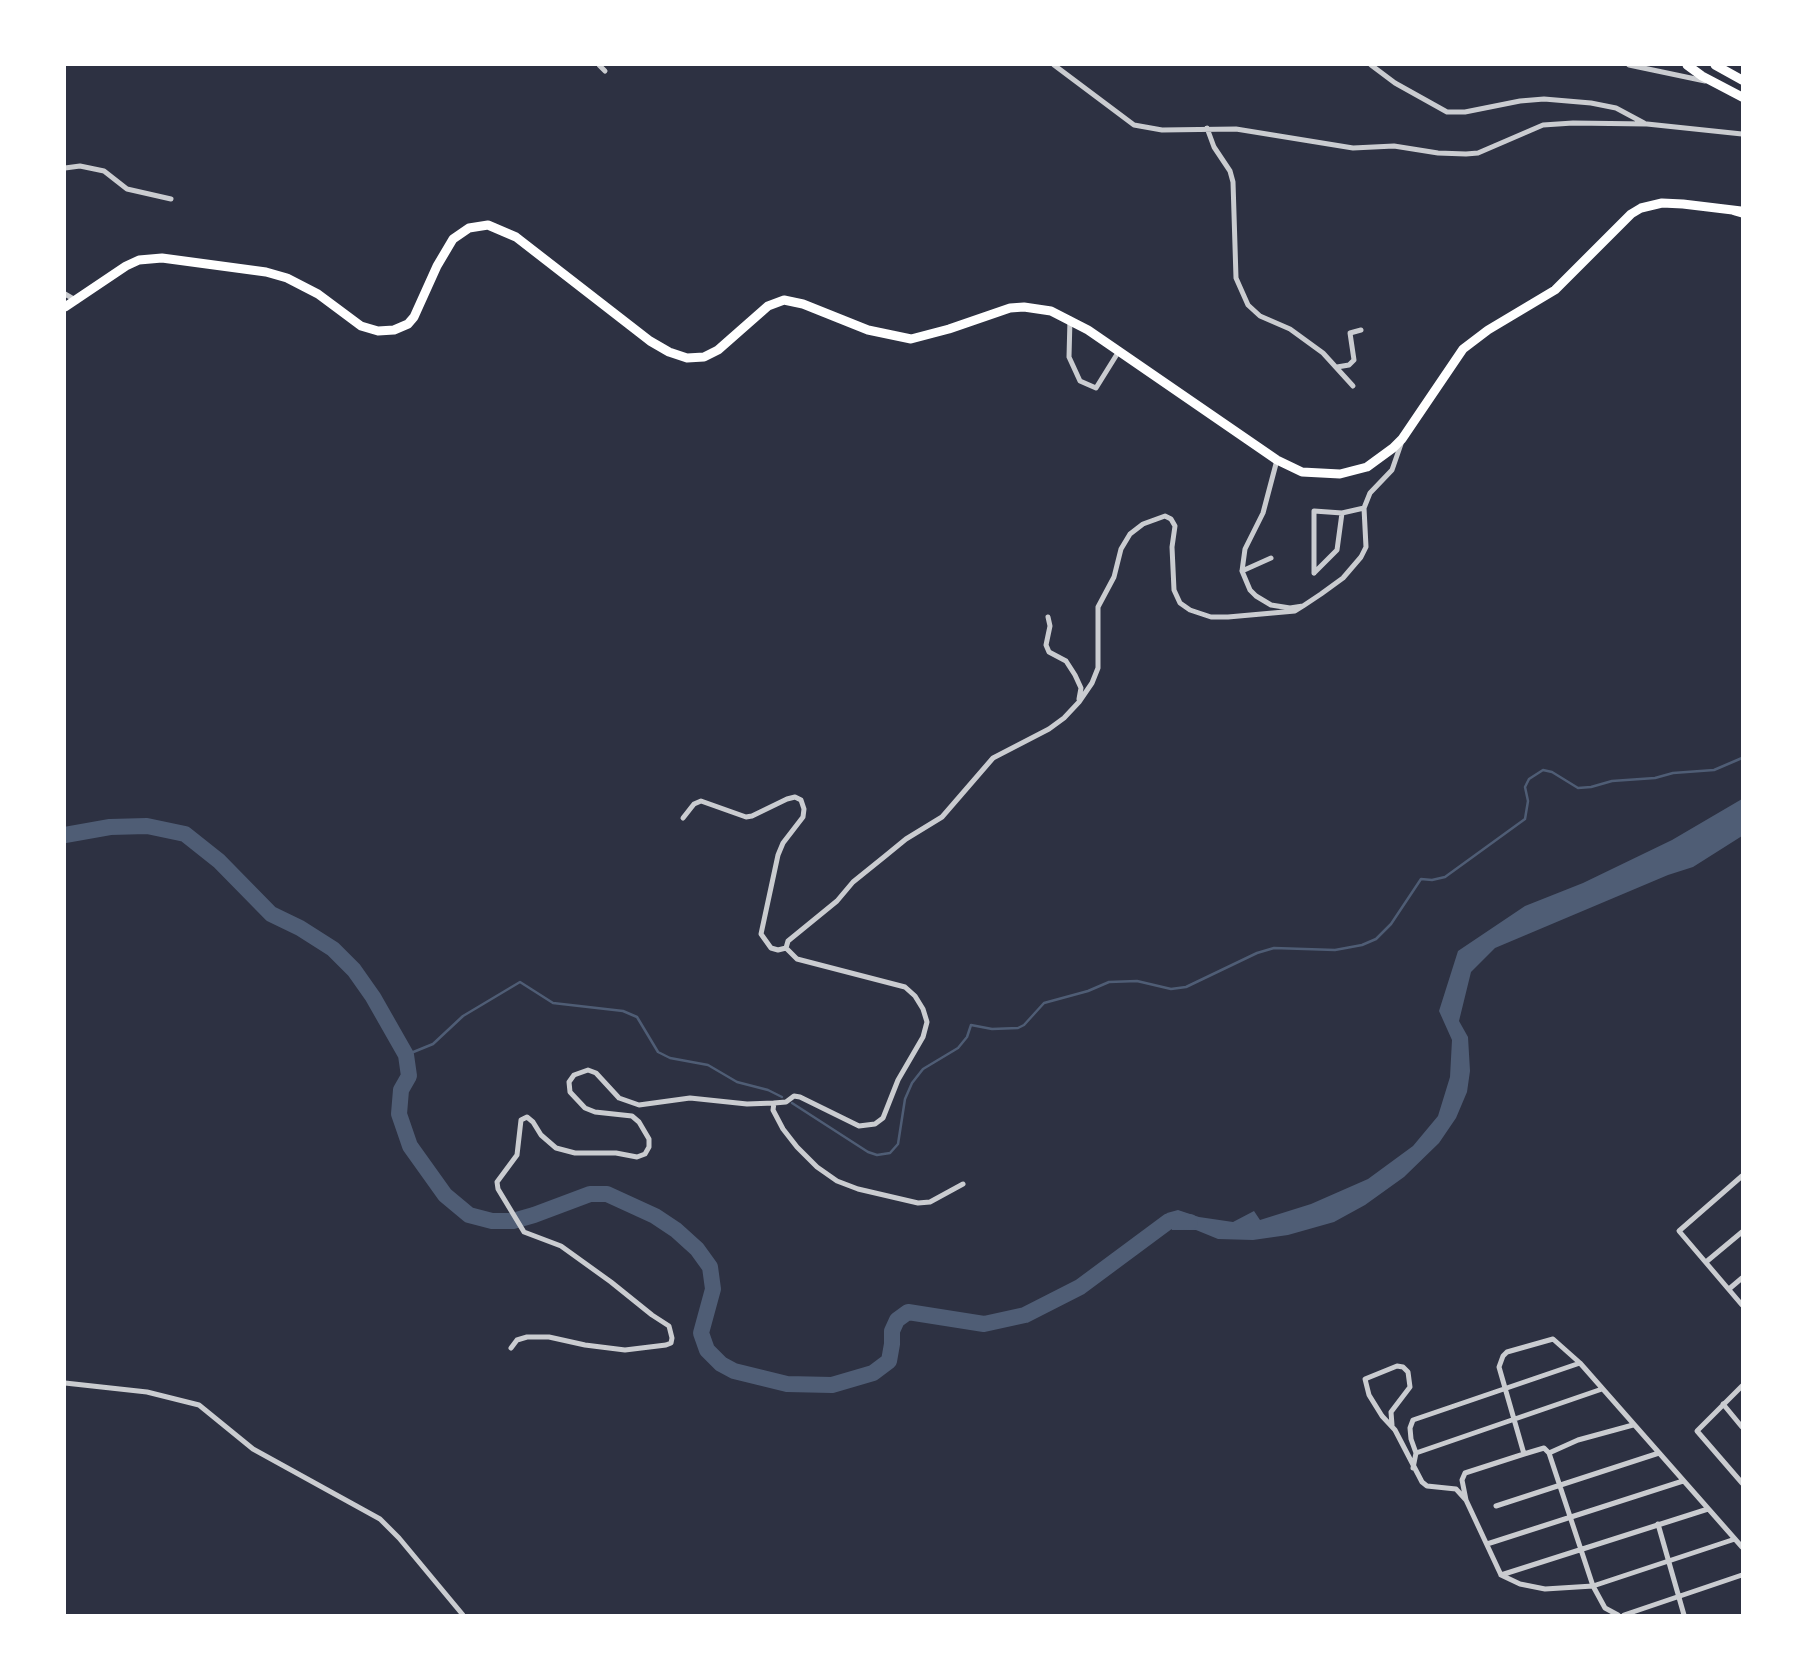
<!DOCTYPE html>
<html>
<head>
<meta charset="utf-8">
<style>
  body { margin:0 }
  #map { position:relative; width:1807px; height:1680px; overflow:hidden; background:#2d3142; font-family:"Fira Sans",sans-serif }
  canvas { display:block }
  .frame { position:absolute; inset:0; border:66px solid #fff; pointer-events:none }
</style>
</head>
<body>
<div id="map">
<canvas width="1807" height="1680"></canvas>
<div class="frame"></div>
</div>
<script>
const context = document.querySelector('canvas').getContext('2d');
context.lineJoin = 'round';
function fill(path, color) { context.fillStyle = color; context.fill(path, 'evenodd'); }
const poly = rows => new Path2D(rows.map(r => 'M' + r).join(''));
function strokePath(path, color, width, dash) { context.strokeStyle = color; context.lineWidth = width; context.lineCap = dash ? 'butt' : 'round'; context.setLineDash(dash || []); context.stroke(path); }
const water = poly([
  [1742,799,1742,836,1693,867,1668,875,1495,948,1471,972,1459,1021,1468,1037,1470,1071,1467,1092,1456,1118,1439,1143,1404,1177,1365,1205,1334,1222,1288,1235,1253,1240,1218,1239,1196,1230,1172,1230,1167,1213,1178,1210,1199,1217,1233,1222,1254,1211,1260,1220,1311,1204,1368,1179,1413,1146,1438,1116,1450,1077,1452,1040,1439,1011,1458,951,1525,906,1583,883,1672,840]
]);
const stream = poly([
  [406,1055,433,1044,463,1016,520,982,553,1003,623,1011,637,1017,658,1052,670,1058,708,1065,737,1082,768,1090,782,1097],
  [792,1103,868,1152,877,1155,890,1153,898,1144,905,1099,912,1083,923,1069,958,1048,967,1037,971,1025,992,1029,1018,1028,1024,1025,1044,1003,1088,991,1109,982,1137,981,1171,989,1186,987,1257,953,1274,948,1335,950,1362,945,1376,939,1391,924,1421,879,1432,880,1445,877,1525,819,1528,801,1525,787,1529,779,1543,770,1552,772,1578,788,1591,787,1612,781,1655,778,1673,773,1714,770,1742,758]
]);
const river = poly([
  [65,835,110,827,147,826,185,834,219,861,271,914,300,928,333,949,354,970,373,997,406,1055,409,1076,401,1090,399,1114,410,1146,445,1195,469,1215,492,1221,513,1221,534,1215,590,1194,607,1194,655,1216,676,1230,697,1249,710,1267,713,1289,701,1333,707,1350,721,1364,734,1371,787,1384,832,1385,873,1373,889,1361,892,1344,892,1331,897,1320,908,1312,984,1324,1025,1315,1080,1287,1169,1221,1190,1222]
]);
const minor = poly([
  [599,65,605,71],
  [1054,65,1134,125,1162,130,1236,129,1353,148,1394,146,1438,153,1466,154,1478,153,1543,125,1573,123,1647,124,1742,134],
  [1371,65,1395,83,1447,112,1465,112,1520,101,1544,99,1591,103,1616,108,1644,123],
  [1629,65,1705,81],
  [1207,128,1214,147,1230,171,1233,182,1236,278,1248,305,1260,316,1290,329,1323,353,1353,386],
  [65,168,80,166,104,171,127,189,171,199],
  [65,294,77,301],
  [1070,319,1069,357,1080,381,1096,388,1119,351],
  [1337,367,1349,365,1354,360,1350,333,1361,330],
  [1277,460,1263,513,1245,549,1242,571,1250,590,1256,596,1271,605,1290,608,1303,606,1321,594,1343,578,1361,557,1366,547,1364,508,1370,493,1392,470,1401,444],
  [1242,571,1271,558],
  [1314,573,1314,511,1342,513,1364,508],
  [1314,573,1337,550,1342,513],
  [1048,617,1050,626,1046,645,1049,652,1066,661,1075,675,1081,688,1079,699],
  [683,818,694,804,701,801,746,817,752,816,787,799,795,797,801,800,804,809,803,817,783,843,778,855,761,934,771,948,778,950,786,948],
  [1742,1176,1679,1231,1742,1305],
  [963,1184,930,1202,918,1203,858,1189,837,1181,817,1167,797,1147,783,1129,773,1110,774,1103,786,1102,794,1096,800,1097,859,1126,875,1124,883,1118,898,1080,923,1037,927,1022,923,1009,915,996,905,987,797,959,786,948,788,941,837,901,853,882,884,857,906,839,942,817,993,758,1049,729,1064,718,1079,702,1092,683,1098,668,1098,607,1114,577,1121,549,1130,534,1143,524,1165,516,1171,519,1175,526,1172,547,1174,590,1180,603,1190,610,1211,617,1228,617,1295,611,1303,606],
  [1706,1262,1742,1232],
  [1729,1289,1742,1278],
  [511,1348,517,1340,527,1337,549,1337,585,1345,625,1350,666,1345,671,1343,672,1338,669,1326,652,1315,611,1282,561,1246,524,1232,498,1189,497,1182,517,1155,521,1120,527,1117,533,1122,541,1135,556,1148,575,1153,616,1153,637,1157,645,1154,649,1147,649,1139,639,1122,632,1116,595,1112,585,1108,570,1092,569,1082,574,1075,588,1070,596,1073,619,1098,639,1105,690,1098,747,1104,774,1103],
  [65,1383,147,1392,199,1405,253,1449,380,1519,399,1538,463,1615],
  [1742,1386,1697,1431,1742,1483],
  [1723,1404,1742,1427],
  [1392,1425,1391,1412,1410,1387,1408,1372,1403,1367,1397,1366,1365,1379,1369,1395,1382,1416,1395,1430,1422,1482,1427,1486,1456,1489,1466,1500],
  [1416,1453,1411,1439,1410,1428,1413,1420,1580,1363],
  [1549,1453,1593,1586,1605,1608,1618,1615],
  [1549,1453,1578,1440,1633,1425],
  [1524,1454,1499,1367,1503,1356,1507,1352,1553,1339,1580,1363,1742,1547],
  [1413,1468,1416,1453,1602,1389],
  [1496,1506,1659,1453],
  [1658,1524,1684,1615],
  [1487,1544,1683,1481],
  [1501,1575,1520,1584,1545,1589,1593,1586,1735,1539],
  [1501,1575,1708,1509],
  [1501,1575,1466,1500,1462,1480,1465,1473,1524,1454,1544,1448,1549,1453],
  [1624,1615,1742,1575]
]);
const primary = poly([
  [65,307,126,266,139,260,162,258,266,272,287,278,318,294,361,326,378,331,394,330,408,324,414,317,437,266,453,239,469,228,488,225,516,237,650,341,669,352,687,358,704,357,718,350,768,306,784,300,803,304,868,330,911,339,949,329,1010,308,1024,307,1051,311,1088,330,1277,460,1302,472,1340,474,1367,467,1393,448,1402,439,1463,349,1488,330,1555,290,1631,214,1641,208,1662,203,1683,204,1741,211]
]);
const trunk = poly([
  [1687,65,1702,76,1742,97],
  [1715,65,1742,80],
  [1735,211,1742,213]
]);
fill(water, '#4f5d75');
strokePath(stream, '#4f5d75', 2.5);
strokePath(river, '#4f5d75', 16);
strokePath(minor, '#caccd0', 5);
strokePath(primary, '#fff', 9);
strokePath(trunk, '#fff', 9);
</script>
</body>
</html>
